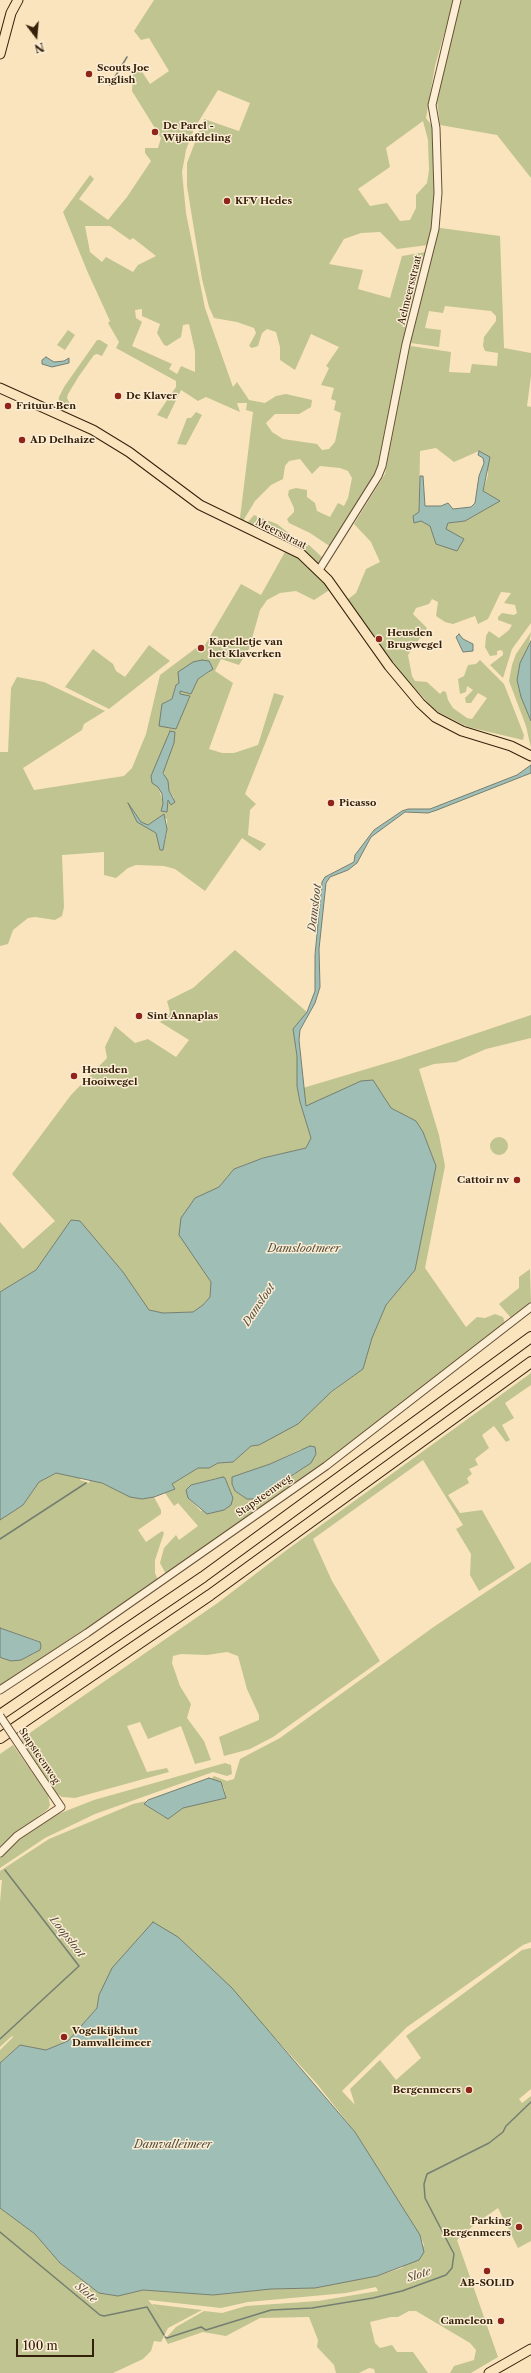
<!DOCTYPE html>
<html>
<head>
<meta charset="utf-8">
<style>
  body { margin:0 }
  #map { position:relative; width:531px; height:2373px; overflow:hidden; background:#fae4be; font-family:"Libre Caslon Text",serif }
  canvas { display:block }
  .north { position:absolute; left:16px; top:16px; width:40px; height:40px; -webkit-text-stroke:3px #fcedd5; paint-order:stroke; rotate:164deg; font-size:11px; font-weight:700; line-height:16px; text-align:center; color:#35200a }
  .north::after { content:''; display:block; margin:auto; width:14px; height:18px; background:#35200a; clip-path:polygon(50% 0,100% 100%,50% 72%,0 100%) }
  .scale { position:absolute; left:16px; top:2339px; width:78px; height:18px; box-sizing:border-box; border:2px solid #35200a; border-top:0; padding-left:5px; font-size:12px; line-height:14px; white-space:nowrap; color:#35200a; -webkit-text-stroke:3px #fcedd5; paint-order:stroke }
</style>
</head>
<body>
<div id="map">
<canvas width="531" height="2373"></canvas>
<div class="north">N</div>
<div class="scale">100 m</div>
</div>
<script>
const context = document.querySelector('canvas').getContext('2d');
context.lineJoin = 'round';
function fill(path, color) { context.fillStyle = color; context.fill(path, 'evenodd'); }
const poly = rows => new Path2D(rows.map(r => 'M' + r).join(''));
function strokePath(path, color, width, dash) { context.strokeStyle = color; context.lineWidth = width; context.lineCap = dash ? 'butt' : 'round'; context.setLineDash(dash || []); context.stroke(path); }
function write(font, color, halo, rows, align = 'center') {
  context.font = font + ' "Libre Caslon Text",serif'; context.lineWidth = 3; context.setLineDash([]); context.textBaseline = 'middle'; context.strokeStyle = halo; context.fillStyle = color; for (const [text, x, y, turn = 0] of rows) {
    context.save(); context.translate(x, y); context.rotate((+turn || 0) * Math.PI / 180); context.textAlign = isNaN(turn) ? turn : align; if (halo) context.strokeText(text, 0, 0); context.fillText(text, 0, 0); context.restore();
  }
}
const green = poly([
  [154,0,531,0,531,178,497,135,440,125,437,101,453,24,447,24,435,66,426,118,432,126,436,197,433,227,500,236,504,348,531,353,531,376,527,406,531,407,531,623,512,649,503,678,490,665,503,655,503,652,501,650,497,651,497,655,490,656,485,647,486,636,489,631,499,638,509,630,512,625,498,620,498,617,502,613,514,615,517,613,515,605,504,603,511,593,501,592,488,619,478,624,475,616,453,624,445,622,436,616,438,602,432,599,429,604,416,608,413,614,427,628,408,655,412,676,415,681,427,682,440,694,443,691,446,692,448,700,453,708,467,718,472,719,487,698,478,693,471,703,466,703,465,698,473,690,467,686,466,692,460,694,458,679,464,676,468,665,476,664,480,660,504,684,524,735,523,740,468,727,436,711,405,678,347,600,356,593,366,569,380,562,371,542,354,524,385,474,387,463,380,461,373,483,331,547,310,533,289,523,287,519,294,512,294,508,288,495,289,490,296,488,307,490,307,497,315,503,317,511,330,517,338,503,344,506,348,498,352,478,348,471,340,468,320,466,312,474,300,459,289,461,285,466,283,479,271,485,255,501,243,521,240,518,253,412,246,410,247,403,237,403,240,412,206,397,198,401,181,390,167,419,157,415,176,387,176,381,116,348,119,342,108,323,110,321,88,273,63,212,90,175,94,179,79,199,108,220,127,197,151,161,145,153,145,148,158,148,161,138,132,91,133,72,139,67,150,84,169,71,149,38,141,40,134,31],
  [218,90,250,103,239,131,204,119,187,163,187,186,202,279,209,307,214,318,237,322,254,328,256,333,249,346,252,348,258,346,262,333,267,329,276,332,280,347,280,360,295,370,311,334,339,347,326,366,329,368,321,385,334,388,331,399,336,401,334,410,341,413,335,442,329,449,322,450,317,444,283,439,272,432,266,423,275,414,299,414,311,407,312,400,286,394,276,396,265,403,249,400,237,382,233,387,205,308,186,213,182,172,186,150,194,129],
  [423,121,428,140,429,170,427,183,416,195,416,208,410,220,400,221,387,203,370,206,358,189,390,167,386,148],
  [85,226,110,226,130,240,133,238,156,256,138,265,133,272,106,257,102,262,90,252],
  [380,232,397,249,428,245,426,252,402,256,390,298,358,289,363,270,329,264,344,239,361,233],
  [445,306,491,311,496,316,496,321,484,337,483,346,485,351,498,353,497,366,472,364,470,373,449,372,451,352,411,346,411,343,439,347,441,330,425,328,429,311,443,313],
  [142,309,142,316,160,324,157,333,164,345,167,346,181,337,183,325,189,324,195,351,195,372,181,366,177,374,169,369,172,364,132,346,142,322,136,318,135,310],
  [436,448,454,462,479,451,487,455,488,475,483,491,500,501,465,521,448,523,436,544,430,526,413,516,419,512,420,451],
  [68,330,75,335,65,350,57,345],
  [97,340,100,340,108,345,102,356,97,354,94,355,79,376,68,394,67,398,71,406,68,410,58,406,59,397,64,387],
  [196,412,202,415,186,445,177,444,187,418,191,418],
  [254,515,277,524,299,541,309,545,324,559,320,564,300,550,247,523],
  [286,550,308,564,331,589,314,600,296,591,280,593,267,600,260,610,249,649,239,665,221,659,215,671,233,683,209,749,222,753,234,753,258,745,274,693,284,696,245,794,256,804,250,810,248,835,266,844,260,851,242,838,205,891,175,869,164,866,136,865,128,868,116,878,104,875,104,852,62,855,64,907,62,916,55,920,35,917,28,918,13,930,8,944,0,946,0,752,8,752,11,688,17,677,44,682,105,711,84,724,82,730,23,768,34,790,124,776,132,768,146,734,160,675,200,645,199,650,202,650,241,584,261,595],
  [210,672,198,679,191,694,180,691,180,695,190,697,177,723,162,704,172,699,176,685,179,683,179,677],
  [174,732,168,759,163,768,169,791,174,798,166,803,166,811,158,787,159,760,167,741,168,734],
  [128,803,141,822,148,825,160,817,167,819,167,833,163,850,156,833,137,822],
  [531,632,521,697,531,721,531,748,526,726,509,681,512,665,516,654],
  [149,645,170,661,109,709,65,687,93,649,113,664,116,671,125,677],
  [235,950,307,1012,293,1029,297,1056,297,1086,300,1102,311,1138,306,1148,263,1158,234,1169,219,1187,195,1198,203,1270,211,1282,210,1297,203,1305,193,1312,163,1313,149,1310,123,1272,80,1222,71,1220,36,1270,0,1292,0,1222,23,1249,55,1221,12,1174,71,1095,107,1058,105,1047,115,1026,135,1043,148,1039,176,1057,189,1040,160,1022,170,1012,167,1001,193,988],
  [531,1015,531,1038,486,1049,456,1062,434,1064,419,1069,439,1135,445,1166,425,1268,466,1327,477,1317,485,1318,495,1314,503,1317,505,1323,321,1465,166,1574,160,1563,164,1548,176,1535,179,1540,198,1526,178,1503,174,1506,165,1493,175,1489,172,1484,198,1468,209,1468,218,1463,233,1462,251,1446,260,1445,363,1369,372,1338,386,1305,415,1270,436,1166,423,1132,416,1121,391,1108,373,1080,306,1107,303,1088,400,1059],
  [301,1449,304,1468,283,1482,256,1499,247,1499,235,1491,232,1484,232,1477,270,1464],
  [217,1478,225,1478,233,1498,201,1511,188,1498,191,1485],
  '490 1146a9 9 0 1 1 18 0a9 9 0 1 1-18 0Z',
  [530,1269,531,1303,511,1318,499,1304,519,1288,519,1277],
  [531,1373,531,1385,505,1403,514,1418,502,1425,510,1440,506,1442,494,1426,482,1435,489,1448,475,1459,478,1465,469,1469,472,1474,467,1478,469,1483,448,1495,460,1513,482,1510,515,1568,479,1591,470,1575,471,1554,456,1529,463,1525,423,1460,313,1539,332,1581,380,1661,273,1737,250,1749,224,1756,219,1737,259,1720,259,1715,247,1689,238,1656,227,1652,207,1655,181,1654,173,1656,172,1663,180,1686,191,1704,187,1718,204,1741,211,1760,195,1764,181,1726,148,1739,140,1722,127,1726,147,1772,167,1768,169,1772,75,1798,62,1797,57,1794,21,1739,219,1602,284,1552],
  [56,1473,81,1478,80,1480,89,1483,90,1480,102,1483,131,1497,142,1499,154,1497,161,1510,161,1514,138,1530,146,1542,162,1531,164,1533,155,1560,155,1573,158,1580,0,1686,0,1657,34,1654,41,1646,39,1641,0,1628,0,1520,23,1505,39,1482],
  [531,1562,531,1942,523,1945,407,2027,342,2091,355,2105,350,2089,380,2060,396,2080,421,2058,406,2036,522,1950,531,1948,531,2089,519,2099,522,2103,531,2096,531,2241,518,2248,498,2208,475,2224,457,2240,498,2357,471,2373,450,2373,454,2366,474,2360,476,2350,470,2343,416,2311,409,2311,398,2317,391,2317,370,2322,375,2343,380,2348,392,2345,397,2352,413,2352,428,2373,375,2373,374,2369,369,2368,359,2373,336,2373,334,2365,317,2347,318,2340,309,2317,260,2318,226,2336,203,2332,168,2344,165,2339,176,2327,204,2311,222,2313,246,2306,318,2301,378,2291,376,2287,346,2293,248,2302,221,2308,148,2300,164,2318,152,2304,202,2310,168,2328,161,2342,154,2341,151,2351,143,2359,113,2373,0,2373,0,2208,35,2234,60,2263,99,2293,118,2296,143,2290,213,2295,271,2289,315,2288,377,2276,402,2268,424,2245,420,2235,355,2132,317,2084,256,2017,178,1937,99,1995,97,2008,68,2041,46,2050,20,2045,0,2063,0,2050,13,2037,12,2036,0,2047,0,1902,2,1880,0,1880,0,1871,49,1839,133,1804,146,1801,144,1804,164,1817,172,1816,183,1808,226,1798,224,1788,216,1780,211,1779,214,1776,227,1781,234,1779,240,1759,280,1738,435,1626],
  [13,1745,48,1795,50,1805,48,1809,18,1832,0,1849,0,1754],
  [225,1763,231,1765,232,1774,227,1776,213,1772,95,1814,45,1838,0,1868,0,1858,6,1852,27,1833,58,1814,94,1800]
]);
const water = poly([
  [46,357,54,362,64,361,69,358,69,363,52,367,42,364,42,360,46,357],
  [479,451,490,457,483,491,500,501,465,521,448,523,446,529,464,539,457,551,436,544,430,526,421,521,414,523,413,516,419,512,420,476,423,476,425,506,441,506,448,503,453,509,471,507,475,503,479,476,484,463,483,458,478,455,479,451],
  [459,634,463,639,473,644,473,651,463,652,456,637,459,634],
  [531,641,531,721,521,697,517,680,520,663,531,641],
  [202,660,209,661,213,669,198,679,191,694,180,691,180,694,190,696,176,729,159,726,162,704,172,699,176,685,179,683,178,672,193,662,202,660],
  [170,731,175,732,174,743,163,773,168,781,169,791,175,802,171,805,168,800,167,812,161,811,163,804,162,794,158,787,152,783,151,776,170,731],
  [531,765,531,773,437,810,428,813,405,812,371,837,357,863,348,870,330,877,326,883,319,949,320,987,315,1003,300,1030,299,1040,306,1106,361,1081,373,1080,391,1108,416,1121,423,1132,436,1166,415,1270,386,1305,372,1338,363,1369,331,1392,298,1424,259,1445,251,1446,233,1462,218,1463,209,1468,198,1468,172,1484,175,1489,154,1497,142,1499,130,1497,102,1483,56,1473,39,1482,23,1505,0,1520,0,1292,36,1270,71,1220,80,1221,123,1272,149,1310,163,1313,193,1312,203,1305,210,1297,211,1282,179,1235,181,1218,195,1198,219,1187,234,1169,263,1158,306,1148,311,1138,300,1102,297,1086,297,1056,293,1029,307,1012,315,991,315,955,322,882,325,877,354,862,355,855,374,830,402,811,408,809,430,809,517,775,531,765],
  [128,803,141,822,148,825,164,814,167,829,163,850,160,850,156,833,137,822,128,803],
  [310,1446,315,1447,316,1454,311,1463,256,1499,247,1499,235,1491,232,1484,232,1477,270,1464,310,1446],
  [223,1477,225,1478,233,1498,231,1505,224,1510,207,1514,188,1498,186,1490,191,1485,223,1477],
  [0,1628,40,1642,41,1646,40,1650,21,1660,11,1661,2,1658,0,1657,0,1628],
  [209,1778,221,1782,226,1798,183,1808,168,1819,144,1804,148,1800,209,1778],
  [153,1922,178,1937,232,1988,355,2132,420,2235,424,2252,419,2260,377,2276,315,2288,271,2289,213,2295,143,2290,118,2296,99,2293,60,2263,35,2234,0,2208,0,2063,20,2045,46,2050,68,2041,97,2008,99,1995,112,1968,153,1922]
]);
const stream = poly([
  [110,85,127,57],
  [0,1539,86,1483],
  [0,2039,79,1966,5,1870],
  [0,2232,100,2315,104,2316,147,2307,164,2335],
  [165,2337,167,2338,201,2327,206,2330,271,2310,312,2308,373,2298,402,2291,446,2275,452,2268,454,2254,425,2198,424,2184,427,2174,489,2143,503,2132,506,2126,531,2102]
]);
const minor = poly([
  [319,570,378,476,382,466,406,344,435,229,438,193,436,128,432,105,457,0],
  [0,1690,87,1633,326,1466,531,1307],
  [0,1853,17,1836,61,1807,34,1767]
]);
const major = poly([
  [0,54,11,13,18,0],
  [0,388,93,430,129,452,200,505,301,554,328,580,389,666,420,703,435,717,462,731,511,746,531,756],
  [489,2373,531,2349]
]);
const highway = poly([
  [0,1715,203,1577,531,1337],
  [0,1738,210,1595,531,1362]
]);
const minorBridge = poly([
  [0,1716,34,1767]
]);
const markers = [
  [89,74,4,"#8f2418"],
  [155,132,4,"#8f2418"],
  [227,201,4,"#8f2418"],
  [118,396,4,"#8f2418"],
  [8,406,4,"#8f2418"],
  [22,440,4,"#8f2418"],
  [379,639,4,"#8f2418"],
  [201,648,4,"#8f2418"],
  [331,803,4,"#8f2418"],
  [139,1016,4,"#8f2418"],
  [74,1076,4,"#8f2418"],
  [517,1180,4,"#8f2418"],
  [64,2037,4,"#8f2418"],
  [469,2090,4,"#8f2418"],
  [519,2227,4,"#8f2418"],
  [487,2271,4,"#8f2418"],
  [501,2321,4,"#8f2418"]
];
const poiNames = [
  ["Scouts Joe",97,68],
  ["English",97,80],
  ["De Parel -",163,126],
  ["Wijkafdeling",163,138],
  ["KFV Hedes",235,201],
  ["De Klaver",126,396],
  ["Frituur Ben",16,406],
  ["AD Delhaize",30,440],
  ["Heusden",387,633],
  ["Brugwegel",387,645],
  ["Kapelletje van",209,642],
  ["het Klaverken",209,654],
  ["Picasso",339,803],
  ["Sint Annaplas",147,1016],
  ["Heusden",82,1070],
  ["Hooiwegel",82,1082],
  ["Cattoir nv",509,1180,"right"],
  ["Vogelkijkhut",72,2031],
  ["Damvalleimeer",72,2043],
  ["Bergenmeers",461,2090,"right"],
  ["Parking",511,2221,"right"],
  ["Bergenmeers",511,2233,"right"],
  ["AB-SOLID",487,2283,"center"],
  ["Cameleon",493,2321,"right"]
];
const streetNames = [
  ["Aelmeersstraat",410,290,-76],
  ["Meersstraat",281,534,27],
  ["Stapsteenweg",264,1496,-35],
  ["Stapsteenweg",39,1756,56]
];
const waterNames = [
  ["Damsloot",315,908,-83],
  ["Damslootmeer",304,1249],
  ["Damsloot",259,1305,-56],
  ["Loopsloot",67,1937,52],
  ["Damvalleimeer",173,2145],
  ["Slote",419,2275,-18],
  ["Slote",86,2293,40]
];
fill(green, '#c0c490');
fill(water, '#9fbeb6');
strokePath(water, '#757f71', 1);
strokePath(stream, '#757f71', 1.5);
strokePath(minor, '#665137', 9);
strokePath(major, '#35200a', 11);
strokePath(highway, '#35200a', 12);
strokePath(minor, '#fcedd5', 7);
strokePath(major, '#fae4be', 9);
strokePath(highway, '#fae4be', 10);
strokePath(minorBridge, '#665137', 9, []);
strokePath(minorBridge, '#fcedd5', 7);
for (const [x, y, r, color] of markers) { const dot = new Path2D(); dot.arc(x, y, r, 0, 2 * Math.PI); context.fillStyle = color; context.fill(dot); strokePath(dot, '#fcedd5', 1.5); }
write('bold 10px', '#35200a', '#fcedd5', poiNames, 'left');
write('10px', '#35200a', '#fcedd5', streetNames);
write('italic 11px', '#554f3e', '#fcedd5', waterNames);
</script>
</body>
</html>
